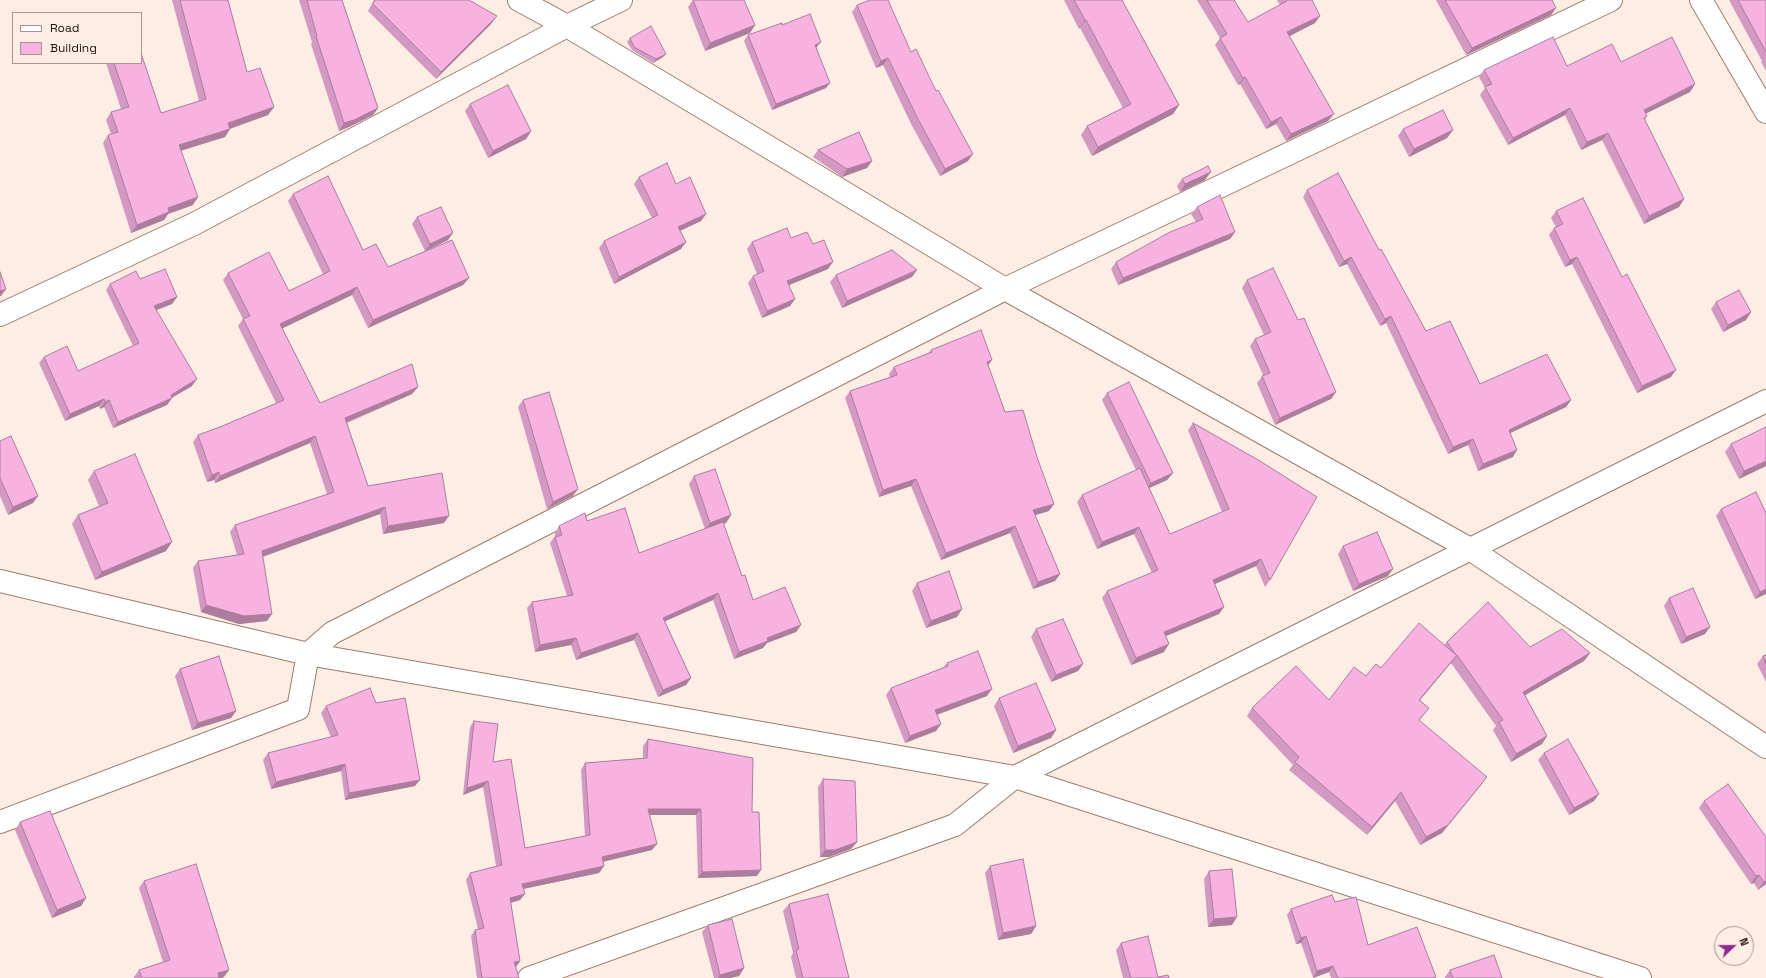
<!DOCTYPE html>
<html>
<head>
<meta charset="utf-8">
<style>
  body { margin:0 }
  #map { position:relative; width:1766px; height:978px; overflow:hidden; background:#fdede5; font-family:"Space Grotesk",sans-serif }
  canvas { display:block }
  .legend { position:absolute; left:12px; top:12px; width:130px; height:52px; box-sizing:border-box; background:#fdede5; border:1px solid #a5968f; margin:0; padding:5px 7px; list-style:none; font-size:12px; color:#21140d }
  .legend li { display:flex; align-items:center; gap:8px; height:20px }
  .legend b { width:20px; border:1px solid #a5968f }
  .north { position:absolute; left:1714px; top:926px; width:40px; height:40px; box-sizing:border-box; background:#fdede5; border:1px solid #a5968f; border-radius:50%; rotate:68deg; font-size:11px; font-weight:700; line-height:16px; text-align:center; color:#21140d }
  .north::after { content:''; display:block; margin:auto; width:14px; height:18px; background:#912a90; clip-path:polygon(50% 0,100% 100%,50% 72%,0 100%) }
</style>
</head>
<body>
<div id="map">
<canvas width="1766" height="978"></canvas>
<ul class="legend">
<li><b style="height:5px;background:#fff"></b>Road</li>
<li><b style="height:11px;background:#f7b2e1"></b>Building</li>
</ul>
<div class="north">N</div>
</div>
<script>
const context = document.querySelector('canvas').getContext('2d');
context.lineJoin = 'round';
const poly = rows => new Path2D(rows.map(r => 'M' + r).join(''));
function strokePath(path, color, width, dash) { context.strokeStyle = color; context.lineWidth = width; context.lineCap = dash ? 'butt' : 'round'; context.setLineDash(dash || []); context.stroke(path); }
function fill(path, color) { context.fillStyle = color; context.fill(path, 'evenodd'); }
const minor = poly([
  [519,0,567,26,1005,289,1470,549,1766,747],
  [1701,0,1766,112],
  [0,315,194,224,567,26,621,0],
  [0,581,308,654,1015,777,1640,978],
  [0,822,298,709,308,654,332,633,1005,289,1611,0],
  [529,978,955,825,1015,777,1766,401]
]);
const wall = poly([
  [172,0,228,0,247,72,274,107,268,115,230,129,225,137,181,150,193,205,168,214,164,220,131,233,103,143,108,135,111,134,106,120,111,112,121,109,106,63,141,63,161,113,199,101],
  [299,0,342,0,378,108,373,115,349,127,339,131,311,44,312,42],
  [374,0,469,0,491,24,436,79,368,11],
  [693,0,755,25,750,33,705,51,688,7],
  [1064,0,1122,0,1179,105,1173,114,1092,156,1081,135,1087,126,1123,108,1080,28,1079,29],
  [1197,0,1234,0,1248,22,1280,5,1277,0,1312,0,1315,23,1289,36,1328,121,1286,141,1276,124,1266,129,1240,84,1238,85,1215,45,1220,38],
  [1436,0,1552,0,1556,8,1551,15,1466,55],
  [1729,0,1766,0,1766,71,1761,62,1762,61],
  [857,5,911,52,968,161,940,176,912,126,883,65,876,68,852,12],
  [782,25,816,48,826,88,772,110,744,41,748,35],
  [630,38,663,57,653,63,632,50,627,42],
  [1621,62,1695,84,1690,92,1646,113,1647,116,1645,120,1684,199,1679,207,1644,224,1602,140,1581,150,1565,115,1508,145,1480,95,1485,88,1479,77,1484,70,1567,66],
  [470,104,531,131,526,139,488,158,465,111],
  [1403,129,1453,130,1447,138,1409,157,1398,136],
  [818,150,872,161,867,168,842,177,813,157],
  [639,177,676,184,706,214,701,221,680,231,686,242,681,249,614,284,599,248,604,241,652,218,634,184],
  [1182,179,1205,180,1180,192,1177,186],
  [1307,190,1379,250,1426,331,1480,384,1571,400,1566,407,1510,433,1513,457,1478,471,1468,445,1448,454,1386,323,1380,326,1347,264,1339,267,1303,197],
  [293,194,363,250,388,267,425,251,412,224,417,217,448,240,426,251,469,278,463,285,368,328,352,295,282,328,320,403,418,387,412,394,347,423,368,486,444,523,383,534,380,514,263,556,267,621,239,624,201,612,193,568,198,561,237,555,230,532,235,525,327,494,310,443,215,483,214,480,207,482,193,442,198,435,220,427,276,403,238,326,243,319,223,280,228,273,289,291,323,274,288,201],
  [1197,207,1235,232,1230,239,1118,285,1111,269,1116,262,1196,222,1191,214],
  [1556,211,1671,377,1637,393,1572,264,1565,267,1549,235,1554,228,1556,227,1551,218],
  [791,238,813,244,828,269,789,285,795,299,790,306,762,318,748,283,753,276,757,274,747,249,752,242],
  [836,275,912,277,842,308,830,282],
  [140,279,177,297,172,304,156,310,192,386,172,398,167,405,113,428,104,407,100,409,99,406,65,421,39,363,44,357,78,371,133,346,106,290,110,284],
  [1247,280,1298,320,1336,392,1331,399,1275,425,1257,383,1263,375,1250,346,1255,339,1264,335,1242,288],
  [1716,302,1751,312,1746,320,1723,332,1711,309],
  [931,350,988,366,1005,412,1049,511,1035,515,1060,574,1055,581,1033,589,1010,533,941,560,911,486,879,497,845,398,850,391,890,377,889,374,894,367,928,353],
  [1107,393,1173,473,1167,480,1149,488,1170,534,1222,512,1188,430,1193,423,1260,461,1270,580,1265,587,1256,566,1215,584,1224,607,1219,614,1165,636,1164,652,1131,665,1102,598,1107,591,1152,573,1134,534,1097,549,1077,502,1082,495,1136,470,1102,400],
  [523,400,573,496,547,509,518,407],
  [0,441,38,496,33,503,8,515,0,496],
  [1731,444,1766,466,1739,479,1725,452],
  [94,471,166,551,95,580,72,524,78,515,99,506,88,480],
  [694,476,731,515,726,523,723,524,742,576,753,600,801,625,796,632,767,643,763,648,734,659,713,600,665,621,691,678,686,685,658,697,634,640,576,660,571,645,535,652,527,608,532,602,567,596,550,543,555,536,555,533,559,526,587,521,639,553,705,529,689,484],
  [1721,509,1766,513,1766,594,1755,599,1716,516],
  [1343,546,1388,576,1353,591,1338,554],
  [917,583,957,617,926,628,912,591],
  [1669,598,1705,634,1681,644,1664,606],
  [1036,629,1083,664,1078,671,1051,682,1031,637],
  [1447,642,1530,647,1590,653,1584,661,1525,695,1547,736,1542,744,1511,762,1493,730,1496,726,1451,663,1420,700,1429,708,1419,721,1481,785,1442,833,1420,845,1395,801,1367,835,1289,770,1293,765,1247,716,1252,708,1329,700,1366,676,1381,668,1444,645],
  [1766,655,1766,682,1757,664,1763,656],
  [947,663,987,696,937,715,941,724,936,731,905,743,886,695,891,688,943,668],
  [180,669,236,711,231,718,192,730,175,676],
  [999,698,1056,730,1051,738,1013,753,994,706],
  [376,703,415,786,345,800,341,771,271,789,263,760,268,753,331,737,321,713,326,706],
  [474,721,493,762,525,848,585,836,581,770,585,763,643,758,643,746,648,739,752,812,757,876,698,878,696,815,650,815,652,850,603,862,604,866,599,873,523,889,520,900,511,903,520,961,516,967,519,978,477,978,471,936,475,930,478,929,466,880,470,873,496,866,483,787,463,795,470,727],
  [1544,753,1594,801,1569,815,1538,760],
  [823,779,857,842,851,849,829,857,820,857,818,787],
  [1704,801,1766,884,1758,890,1754,883,1751,884,1699,808],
  [20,822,86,898,81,906,52,918,15,830],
  [990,866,1036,926,1031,934,998,940,985,873],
  [1209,871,1232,925,1208,927,1204,879],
  [144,881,224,977,221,978,134,978,134,977,139,970,163,962,139,888],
  [1335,902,1368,945,1436,977,1435,978,1331,978,1329,972,1313,978,1301,943,1296,944,1287,915,1291,909],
  [789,904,849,978,796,978,791,957,793,953,783,911],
  [708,925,744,968,739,976,730,978,714,978,702,932],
  [1121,943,1158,977,1169,978,1123,978,1116,950],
  [1450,970,1502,978,1445,978,1445,977]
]);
const shadedWall = poly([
  [1556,8,1551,15,1466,55,1472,48],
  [497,16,491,24,436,79,441,72],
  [1320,16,1315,23,1282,40,1287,32],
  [1085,20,1086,20,1080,28,1079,29],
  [755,25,750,33,705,51,710,43],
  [821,42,816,48,810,50,815,45],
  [666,54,663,57,653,63,656,59],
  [888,58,883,65,876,68,881,61],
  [1245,77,1240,84,1238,85,1243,78],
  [830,83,826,88,772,110,776,104],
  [1695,84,1690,92,1639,117,1644,110],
  [1179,105,1173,114,1092,156,1098,147],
  [274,107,268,115,223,131,228,123],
  [378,108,373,115,349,127,339,131,344,123],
  [1570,108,1565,115,1508,145,1513,138],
  [1334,114,1328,121,1286,141,1291,134],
  [1281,117,1276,124,1266,129,1271,122],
  [230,129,225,137,174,153,179,145],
  [1453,130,1447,138,1409,157,1414,149],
  [531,131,526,139,488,158,493,151],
  [1608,133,1602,140,1581,150,1587,142],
  [973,154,968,161,940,176,945,169],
  [872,161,867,168,842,177,847,169],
  [1211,172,1205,180,1180,192,1185,184],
  [198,197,193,205,168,214,164,220,131,233,137,225,168,208],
  [1684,199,1679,207,1644,224,1649,216],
  [706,214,701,221,673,234,678,227],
  [1235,232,1230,239,1118,285,1123,278],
  [453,233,448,240,425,251,430,244],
  [686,242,681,249,614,284,619,277],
  [1351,257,1347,264,1339,267,1344,261],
  [1577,257,1572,264,1565,267,1570,260],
  [833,262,828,269,782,288,787,281],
  [917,270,912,277,842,308,847,301],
  [469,278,463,285,368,328,373,320],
  [357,287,352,295,275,332,280,324],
  [6,289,1,296,0,296,0,291],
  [177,297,172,304,149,313,154,306],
  [795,299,790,306,762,318,767,311],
  [1751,312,1746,320,1723,332,1728,325],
  [1391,316,1386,323,1380,326,1385,319],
  [992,360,987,367,987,362],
  [1676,370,1671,377,1637,393,1642,386],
  [197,379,192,386,171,398,172,398,167,405,113,428,118,422,171,395],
  [418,387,412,394,340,425,345,418],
  [1336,392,1331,399,1275,425,1280,418],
  [104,399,99,406,65,421,70,414],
  [109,400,104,407,100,409,105,402],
  [1571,400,1566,407,1504,436,1509,430],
  [315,436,310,443,215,483,220,476],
  [1473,439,1468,445,1448,454,1453,447],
  [1517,450,1513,457,1478,471,1483,464],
  [1766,461,1766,466,1739,479,1744,471],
  [219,472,214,480,207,482,212,475],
  [1173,473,1167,480,1145,490,1151,483],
  [916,479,911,486,879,497,883,490],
  [578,489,573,496,547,509,553,502],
  [38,496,33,503,8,515,13,507],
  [1054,504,1049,511,1029,517,1033,510],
  [385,507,380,514,257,559,262,551],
  [731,515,726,523,705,530,710,523],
  [449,516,444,523,383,534,388,526],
  [1015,526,1010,533,941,560,946,553],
  [1139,527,1134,534,1097,549,1102,542],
  [172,542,166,551,95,580,102,572],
  [1261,559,1256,566,1208,587,1213,580],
  [1393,569,1388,576,1353,591,1359,584],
  [1060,574,1055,581,1033,589,1038,582],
  [1766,589,1766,594,1755,599,1760,592],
  [718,593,713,600,659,624,663,618],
  [206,605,272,614,267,621,239,624,201,612],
  [1224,607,1219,614,1159,639,1164,632],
  [962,609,957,617,926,628,931,621],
  [801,625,796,632,767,643,763,648,734,659,739,652,767,638],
  [1710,627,1705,634,1681,644,1686,637],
  [638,633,634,640,576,660,581,653],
  [576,638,571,645,535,652,540,645],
  [1169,644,1164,652,1131,665,1136,658],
  [1590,653,1584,661,1517,700,1523,692],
  [1457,655,1451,663,1413,708,1419,700],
  [1083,664,1078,671,1051,682,1056,675],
  [691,678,686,685,658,697,663,690],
  [992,689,987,696,930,717,935,710],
  [236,711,231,718,192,730,198,723],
  [941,724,936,731,905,743,910,736],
  [1056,730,1051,738,1013,753,1018,746],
  [1547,736,1542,744,1511,762,1516,754],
  [345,764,341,771,271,789,276,782],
  [1487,777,1481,785,1442,833,1420,845,1426,837],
  [420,780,415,786,345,800,349,793],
  [488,781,483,787,463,795,467,788],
  [1401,792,1395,801,1367,835,1372,827],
  [1599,794,1594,801,1569,815,1574,808],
  [648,809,701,809,696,815,644,815],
  [857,842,851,849,829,857,820,857,825,850],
  [657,844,652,850,597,863,602,857],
  [604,866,599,873,518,890,522,884],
  [761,870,757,876,698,878,702,872],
  [1759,875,1754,883,1751,884,1756,876],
  [1766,881,1766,884,1758,890,1764,882],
  [525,894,520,900,506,904,510,898],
  [86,898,81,906,52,918,57,910],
  [1237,917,1232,925,1208,927,1214,919],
  [1036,926,1031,934,998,940,1003,933],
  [1306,936,1301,943,1296,944,1301,938],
  [520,961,515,968,514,962],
  [1333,966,1329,972,1313,978,1317,971],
  [744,968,739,976,730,978,718,978,720,975],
  [229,970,224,977,221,978,215,978,218,973]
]);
const building = poly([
  [180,0,228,0,247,72,260,68,274,107,228,123,230,129,179,145,198,197,168,208,169,212,137,225,108,135,118,132,111,112,129,107,114,63,141,63,141,53,161,113,206,99,180,0],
  [307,0,342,0,378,108,354,120,344,123,316,36,317,36,307,0],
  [375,0,469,0,497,16,441,72,373,4,375,0],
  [693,0,744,0,755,25,710,43,693,0],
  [870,0,888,0,911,52,916,49,936,91,938,90,973,154,945,169,918,119,888,58,881,61,857,5,870,0],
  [1074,0,1122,0,1179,105,1098,147,1087,126,1131,104,1086,20,1085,20,1074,0],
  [1207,0,1234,0,1248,22,1287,1,1286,0,1312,0,1320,16,1287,32,1334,114,1291,134,1281,117,1271,122,1245,77,1243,78,1220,38,1227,34,1207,0],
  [1445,0,1552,0,1556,8,1472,48,1445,0],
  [1738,0,1766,0,1766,52,1738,0],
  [810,14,821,42,815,45,830,83,776,104,748,35,782,23,782,25,810,14],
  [651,26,666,54,656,59,634,47,630,38,651,26],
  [1553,37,1567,66,1612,44,1621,62,1672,37,1695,84,1644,110,1647,116,1644,118,1684,199,1649,216,1608,133,1587,142,1570,108,1513,138,1485,87,1492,84,1484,70,1553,37],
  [508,85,531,131,493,151,470,104,508,85],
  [1443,110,1453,130,1414,149,1403,129,1443,110],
  [859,132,872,161,847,169,818,150,859,132],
  [667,163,676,184,690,177,706,214,678,227,686,242,619,277,604,241,658,215,639,177,667,163],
  [1208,166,1211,172,1185,184,1182,179,1208,166],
  [1338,173,1379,250,1381,249,1426,331,1450,321,1480,384,1547,354,1571,400,1509,430,1517,450,1483,464,1473,439,1453,447,1391,316,1385,319,1351,257,1344,261,1307,190,1338,173],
  [328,176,363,250,376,244,388,267,452,240,469,278,373,320,357,287,280,324,320,403,412,364,418,387,345,418,368,486,442,473,449,516,388,526,385,507,262,551,272,614,244,616,206,605,198,561,244,554,235,525,334,492,315,436,220,476,219,472,212,475,198,435,220,427,284,400,243,319,250,316,228,273,269,252,289,291,330,271,293,194,328,176],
  [1220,195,1235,232,1123,278,1116,262,1170,232,1203,219,1197,207,1220,195],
  [1583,198,1622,277,1627,274,1676,370,1642,386,1577,257,1570,260,1554,228,1563,224,1556,211,1583,198],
  [441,207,453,233,430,244,417,217,441,207],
  [787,228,791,238,807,232,813,244,824,240,833,262,787,281,795,299,767,311,753,276,764,271,752,242,787,228],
  [892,250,917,270,847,301,836,275,892,250],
  [1273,268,1298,320,1304,318,1336,392,1280,418,1262,376,1270,373,1255,339,1271,332,1247,280,1273,268],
  [165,269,177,297,154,306,197,379,171,395,172,398,118,422,109,400,105,402,104,399,70,414,44,357,67,346,78,371,139,343,110,284,136,271,140,279,165,269],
  [0,272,6,289,0,291,0,272],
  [1739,290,1751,312,1728,325,1716,302,1739,290],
  [981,330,992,360,987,362,1005,412,1023,410,1037,457,1054,504,1033,510,1060,574,1038,582,1015,526,946,553,916,479,883,490,850,391,897,375,894,367,932,352,931,350,981,330],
  [1129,382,1173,473,1151,483,1107,393,1129,382],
  [549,392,578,489,553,502,523,400,549,392],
  [1193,423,1260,461,1317,497,1270,580,1261,559,1213,580,1224,607,1164,632,1169,644,1136,658,1107,591,1158,570,1139,527,1102,542,1082,495,1140,468,1170,534,1229,509,1193,423],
  [1766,427,1766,461,1744,471,1731,444,1766,427],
  [11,436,38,496,13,507,0,478,0,441,11,436],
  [135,454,172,542,102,572,78,515,108,503,94,471,135,454],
  [715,469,731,515,710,523,694,476,715,469],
  [1756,492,1766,513,1766,589,1760,592,1721,509,1756,492],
  [625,508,639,553,723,522,742,576,745,575,753,600,785,587,801,625,767,638,768,641,739,652,718,593,663,618,691,678,663,690,638,633,581,653,576,638,540,645,532,602,573,595,555,537,562,535,559,526,585,513,587,521,625,508],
  [1377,532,1393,569,1359,584,1343,546,1377,532],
  [949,571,962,609,931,621,917,583,949,571],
  [1693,588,1710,627,1686,637,1669,598,1693,588],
  [1488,602,1530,647,1562,629,1590,653,1523,692,1547,736,1516,754,1499,722,1503,720,1457,655,1419,700,1429,708,1419,720,1487,777,1448,825,1426,837,1401,792,1372,827,1295,762,1299,757,1252,708,1296,666,1329,700,1354,667,1366,676,1376,664,1381,668,1419,623,1456,655,1447,642,1488,602],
  [1063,619,1083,664,1056,675,1036,629,1063,619],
  [978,651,992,689,935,710,941,724,910,736,891,688,948,666,947,663,978,651],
  [1766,655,1766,664,1763,656,1766,655],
  [219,656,236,711,198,723,180,669,219,656],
  [1036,683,1056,730,1018,746,999,698,1036,683],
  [370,688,376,703,405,698,420,780,349,793,345,764,276,782,268,753,338,735,326,706,370,688],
  [474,721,498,724,493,762,511,759,525,848,590,835,585,763,647,758,648,739,753,758,752,812,759,812,761,870,702,872,701,809,648,809,657,844,602,857,604,866,522,884,525,894,510,898,520,961,514,962,519,978,482,978,475,930,484,928,470,873,502,865,488,781,467,788,474,721],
  [1568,739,1599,794,1574,808,1544,753,1568,739],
  [823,779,855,781,857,842,835,850,825,850,823,779],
  [1728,784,1766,837,1766,881,1764,882,1759,875,1756,876,1704,801,1728,784],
  [50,811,86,898,57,910,20,822,50,811],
  [1023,859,1036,926,1003,933,990,866,1023,859],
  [196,864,229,970,218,973,219,978,142,978,139,970,170,960,144,881,196,864],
  [1232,869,1237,917,1214,919,1209,871,1232,869],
  [828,894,849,978,803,978,796,950,799,949,789,904,828,894],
  [1332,895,1335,902,1356,897,1368,945,1417,927,1436,977,1432,978,1338,978,1333,966,1317,971,1306,936,1301,938,1291,909,1332,895],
  [732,919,744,968,720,975,708,925,732,919],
  [1148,936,1158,977,1168,975,1169,978,1131,978,1121,943,1148,936],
  [1494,955,1502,978,1453,978,1450,970,1494,955]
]);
strokePath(minor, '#9f7d6c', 24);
strokePath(minor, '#fff', 22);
fill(wall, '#d499c2');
fill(shadedWall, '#ad7d9e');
fill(building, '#f7b2e1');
strokePath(building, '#ad7d9e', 1);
</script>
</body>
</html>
